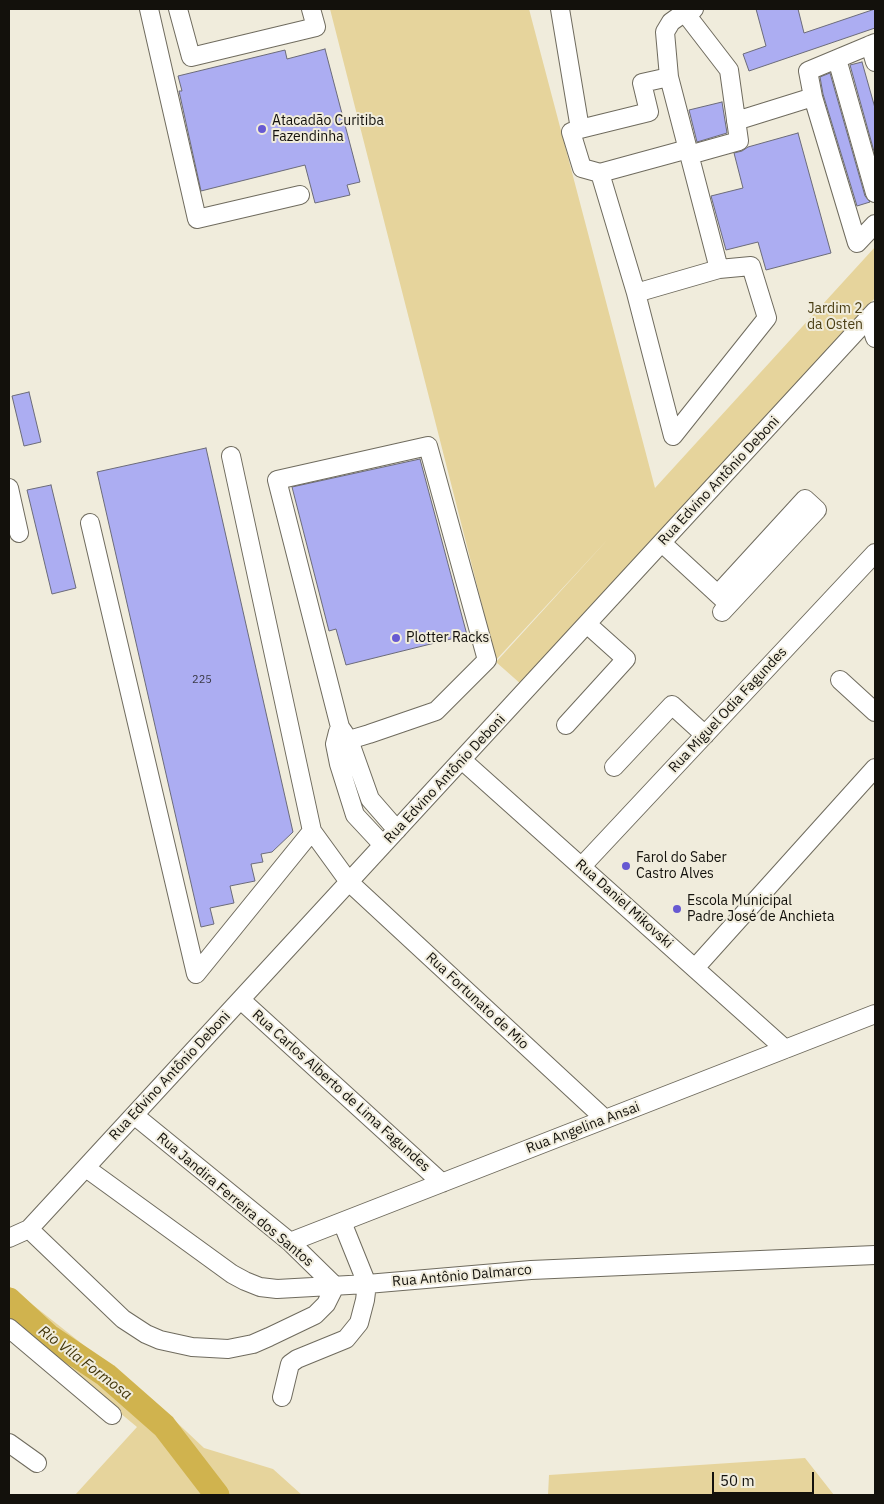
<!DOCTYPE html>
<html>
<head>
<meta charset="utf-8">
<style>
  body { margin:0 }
  #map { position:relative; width:884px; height:1504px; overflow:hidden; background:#f0ecdc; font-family:"IBM Plex Sans",sans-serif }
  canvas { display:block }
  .frame { position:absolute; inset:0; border:10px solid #13110c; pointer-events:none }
  .scale { position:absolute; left:712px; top:1472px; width:102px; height:22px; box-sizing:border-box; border:2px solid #13110c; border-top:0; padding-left:6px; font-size:15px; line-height:18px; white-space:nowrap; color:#13110c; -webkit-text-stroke:4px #f0ecdc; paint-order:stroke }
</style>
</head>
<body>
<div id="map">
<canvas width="884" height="1504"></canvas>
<div class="frame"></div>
<div class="scale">50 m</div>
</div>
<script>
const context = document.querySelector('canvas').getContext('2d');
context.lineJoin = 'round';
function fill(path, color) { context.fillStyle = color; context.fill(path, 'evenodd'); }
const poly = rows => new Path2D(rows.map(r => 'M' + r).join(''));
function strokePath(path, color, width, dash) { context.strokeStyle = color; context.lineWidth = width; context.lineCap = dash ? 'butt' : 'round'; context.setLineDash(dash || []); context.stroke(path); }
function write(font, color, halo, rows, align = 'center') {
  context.font = font + ' "IBM Plex Sans",sans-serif'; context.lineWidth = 4; context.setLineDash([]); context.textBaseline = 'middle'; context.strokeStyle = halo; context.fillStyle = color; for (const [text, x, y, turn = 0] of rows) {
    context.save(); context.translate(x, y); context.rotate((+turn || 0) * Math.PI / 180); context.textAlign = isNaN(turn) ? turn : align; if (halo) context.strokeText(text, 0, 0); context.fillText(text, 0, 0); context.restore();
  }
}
const green = poly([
  [330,9,529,9,655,488,875,247,875,298,522,685,496,662,609,538,496,660],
  [9,1286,153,1400,204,1448,273,1469,302,1495,75,1495,137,1427,9,1321],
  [805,1458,834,1495,548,1495,549,1475]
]);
const river = poly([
  [9,1300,48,1336,106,1375,164,1426,217,1495]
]);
const building = poly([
  [756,9,798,9,804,33,875,9,875,28,749,71,743,54,766,46,756,9],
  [325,49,360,182,347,185,350,195,315,203,305,165,201,191,179,91,182,91,178,76,285,50,287,59,325,49],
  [862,62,875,108,875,155,850,65,862,62],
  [830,73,865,196,870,202,857,206,823,94,820,77,830,73],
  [722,102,727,133,697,142,689,110,722,102],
  [798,133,831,253,766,270,758,242,726,250,711,196,743,188,734,153,742,151,748,147,798,133],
  [29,392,41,442,24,446,12,396,29,392],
  [206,448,293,832,272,852,261,854,263,862,251,864,255,881,230,886,234,903,210,908,214,924,201,927,97,472,206,448],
  [420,459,467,635,346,665,336,629,329,631,292,487,420,459],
  [51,485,76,588,52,594,27,490,51,485]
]);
const minor = poly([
  [149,9,197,219,300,195],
  [178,9,191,57,316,27,311,9],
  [560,9,580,129,571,132,582,168,600,173,636,293,673,436],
  [682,9,729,70,739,141,689,155],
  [875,43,808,71,813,97,857,243,875,224],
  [870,45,875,62],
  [837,59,875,193],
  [669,77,719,269],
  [736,121,813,97],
  [580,129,649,112,642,83,669,77,665,32,671,22,685,12,694,9],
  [600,173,688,149],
  [636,293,719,269,751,266,767,318,673,436],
  [869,318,875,338],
  [231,456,312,831],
  [9,488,19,533],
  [90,523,196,974,312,831,349,882,605,1119],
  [662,543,725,601],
  [718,594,805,499,817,510,722,612],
  [840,680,875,712],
  [566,725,626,659,587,624],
  [338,732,335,744,339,764,355,815,383,845],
  [335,744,349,740,369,734,436,711,487,660,428,446,277,480,340,727,349,740,370,799,397,830],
  [462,760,785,1049],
  [614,767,672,705,705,735],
  [582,866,875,553],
  [695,968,875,768],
  [241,1000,442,1183],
  [134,1115,290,1242,335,1286],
  [86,1168,232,1274,245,1281,260,1287,277,1289,367,1284,531,1270,875,1255],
  [29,1229,123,1319,146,1334,160,1340,192,1347,228,1349,253,1344,269,1337,315,1315,326,1304,335,1286],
  [9,1238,29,1229,875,311],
  [290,1242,875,1014],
  [9,1328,112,1415],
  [282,1397,290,1364,297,1359,346,1339,359,1323,365,1300,367,1284,342,1222],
  [9,1443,37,1463]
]);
const markers = [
  [262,129,5,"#6759d2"],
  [396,638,5,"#6759d2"],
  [626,866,5,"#6759d2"],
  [677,909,5,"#6759d2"]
];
const numberNames = [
  ["225",202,680]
];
const poiNames = [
  ["Atacadão Curitiba",272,121],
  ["Fazendinha",272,137],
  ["Plotter Racks",406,638],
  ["Farol do Saber",636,858],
  ["Castro Alves",636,874],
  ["Escola Municipal",687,901],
  ["Padre José de Anchieta",687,917]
];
const parkNames = [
  ["Jardim 2",835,309],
  ["da Osten",835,325]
];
const streetNames = [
  ["Rua Edvino Antônio Deboni",719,481,-47],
  ["Rua Miguel Odia Fagundes",728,710,-47],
  ["Rua Edvino Antônio Deboni",445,779,-47],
  ["Rua Daniel Mikovski",624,904,42],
  ["Rua Fortunato de Mio",477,1001,43],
  ["Rua Edvino Antônio Deboni",170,1076,-47],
  ["Rua Carlos Alberto de Lima Fagundes",341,1091,42],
  ["Rua Angelina Ansai",583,1128,-21],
  ["Rua Jandira Ferreira dos Santos",235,1200,40],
  ["Rua Antônio Dalmarco",462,1276,-5]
];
const waterNames = [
  ["Rio Vila Formosa",85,1363,37]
];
fill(green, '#e6d49c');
strokePath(river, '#d0b34e', 25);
fill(building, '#acadf2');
strokePath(building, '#6b6b79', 1);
strokePath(minor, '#6f6b5e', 20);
strokePath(minor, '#fff', 18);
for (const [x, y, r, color] of markers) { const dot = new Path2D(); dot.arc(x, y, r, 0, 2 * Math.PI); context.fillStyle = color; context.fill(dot); strokePath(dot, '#f0ecdc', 2); }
write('11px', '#393846', null, numberNames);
write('14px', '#13110c', '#f0ecdc', poiNames, 'left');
write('14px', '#493d13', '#f0ecdc', parkNames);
write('14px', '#13110c', '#f0ecdc', streetNames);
write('italic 15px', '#42360a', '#f0ecdc', waterNames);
</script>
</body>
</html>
